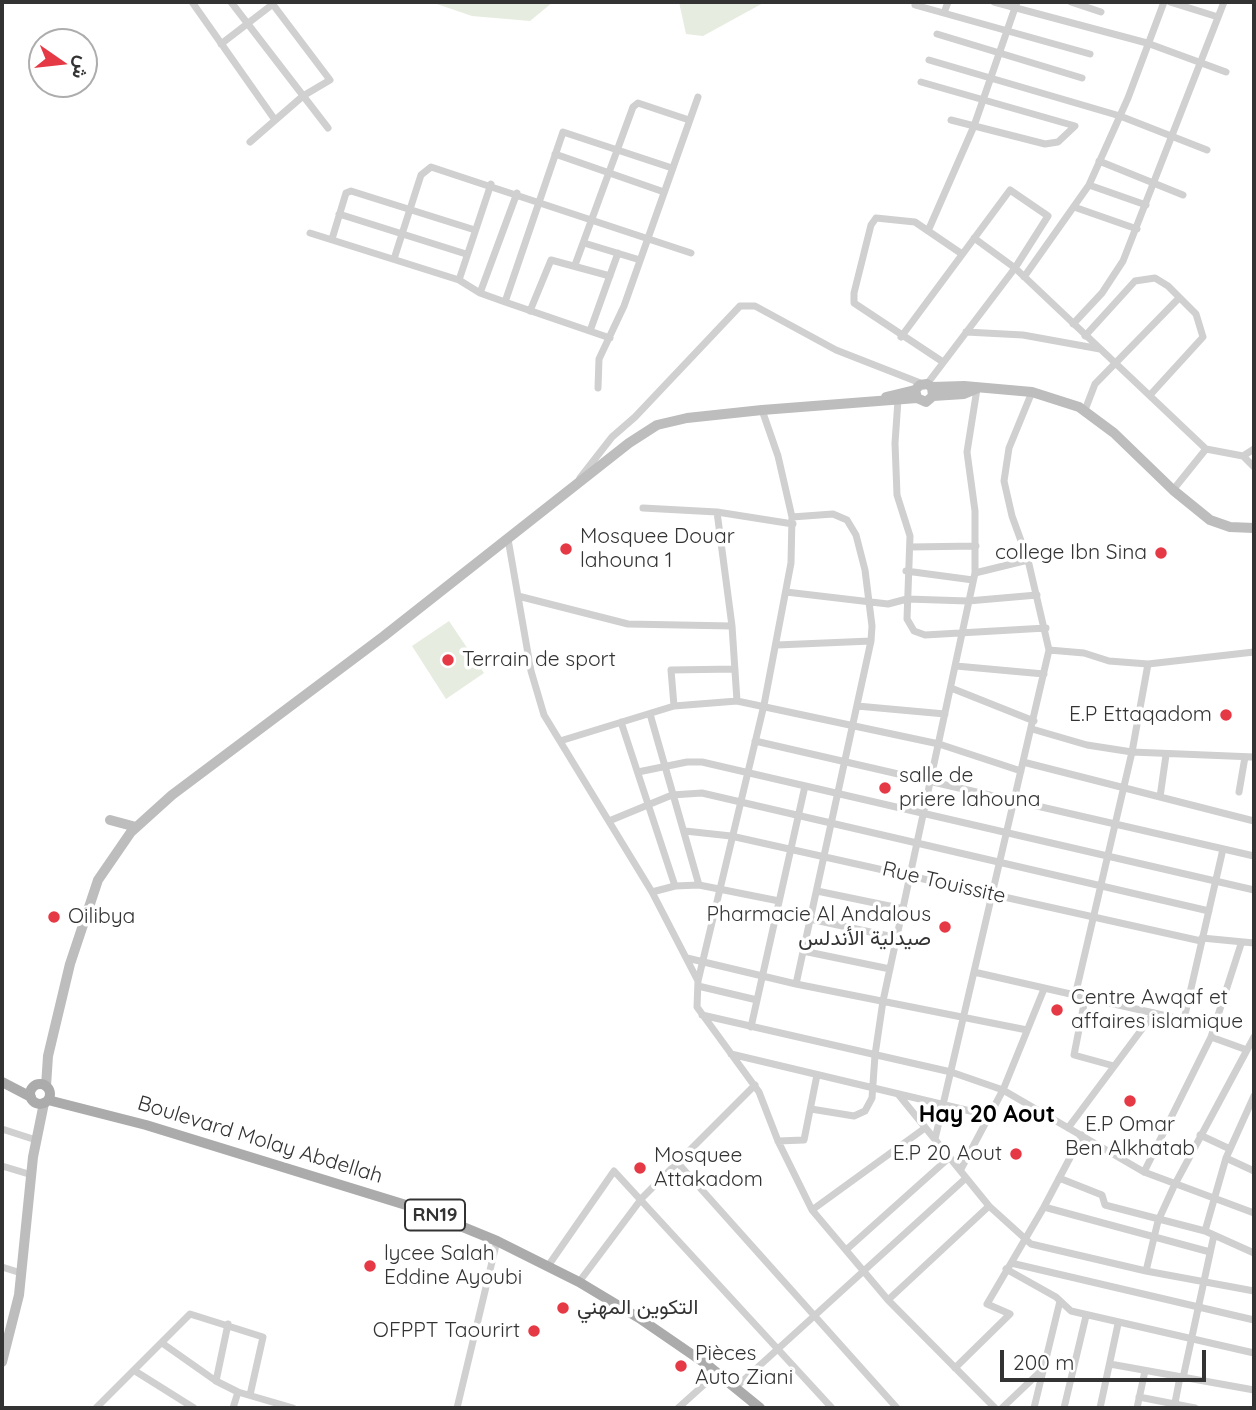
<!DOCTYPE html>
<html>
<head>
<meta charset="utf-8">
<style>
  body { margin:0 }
  #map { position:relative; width:1256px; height:1410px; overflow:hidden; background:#fff; font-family:Quicksand,Vazirmatn,sans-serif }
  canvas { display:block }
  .frame { position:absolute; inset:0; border:4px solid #333; pointer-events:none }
  .north { position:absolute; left:28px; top:28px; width:70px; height:70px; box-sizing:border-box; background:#fff; border:2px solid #adadad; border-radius:50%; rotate:104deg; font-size:19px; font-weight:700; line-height:28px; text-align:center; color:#333 }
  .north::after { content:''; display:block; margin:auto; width:24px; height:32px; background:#e63946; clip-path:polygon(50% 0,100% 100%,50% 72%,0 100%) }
  .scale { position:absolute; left:1000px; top:1350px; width:206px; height:32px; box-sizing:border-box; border:4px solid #333; border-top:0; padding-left:9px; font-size:21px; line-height:24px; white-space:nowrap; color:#333; -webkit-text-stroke:5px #fff; paint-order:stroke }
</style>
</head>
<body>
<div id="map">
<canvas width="1256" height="1410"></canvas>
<div class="frame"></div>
<div class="north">ش</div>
<div class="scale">200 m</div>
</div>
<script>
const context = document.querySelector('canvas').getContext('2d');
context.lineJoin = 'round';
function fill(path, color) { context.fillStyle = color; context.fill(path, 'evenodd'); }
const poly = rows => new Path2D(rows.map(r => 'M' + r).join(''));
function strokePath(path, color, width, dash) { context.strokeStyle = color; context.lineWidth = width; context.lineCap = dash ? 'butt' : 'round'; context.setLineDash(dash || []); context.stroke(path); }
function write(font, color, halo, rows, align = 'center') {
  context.font = font + ' Quicksand,Vazirmatn,sans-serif'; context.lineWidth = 7; context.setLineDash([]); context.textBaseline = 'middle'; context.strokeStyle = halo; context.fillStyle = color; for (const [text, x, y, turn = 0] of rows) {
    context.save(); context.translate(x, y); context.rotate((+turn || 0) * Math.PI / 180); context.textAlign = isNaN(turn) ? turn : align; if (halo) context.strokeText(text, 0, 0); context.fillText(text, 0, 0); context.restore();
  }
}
const green = poly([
  [431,2,553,2,530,21,472,16],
  [679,2,765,2,703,36,686,34],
  [449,621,484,673,446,699,412,646]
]);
const street = poly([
  [192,2,275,120],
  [231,2,328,128],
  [994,2,1147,43,1226,72],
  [1071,2,1101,12],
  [1170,2,1218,17],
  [915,5,1090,54],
  [944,13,948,2],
  [937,34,1082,78],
  [221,44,273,4],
  [929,60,1120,116,1207,150],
  [921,82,1075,126,1058,142,1045,144,951,120],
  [250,142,303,96,330,80,271,2],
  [555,154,664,192],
  [1099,161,1183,195],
  [1089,185,1146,205],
  [1074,207,1137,229],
  [339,214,466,254],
  [928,231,974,126,1017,2],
  [310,233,459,280,480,293,505,302,563,132,672,168],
  [974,238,1015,268,1206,449,1243,456,1254,467],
  [332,239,346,193,351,191,475,230],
  [584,243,640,260],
  [394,259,421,175,431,167,691,253],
  [575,265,633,107,638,103,689,120],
  [1024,277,1089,185,1128,98,1164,2],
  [459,280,491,184],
  [480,293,517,193],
  [505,302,610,338],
  [530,311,551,260,610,276],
  [1073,324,1102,293,1123,261,1224,2],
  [590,331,618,253],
  [966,332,1023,335,1100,349],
  [1085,336,1135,281,1155,278,1168,286,1196,314,1203,337,1151,394],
  [901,337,1010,190,1048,216,1015,268,927,384],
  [943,362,854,303,854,293,871,225,876,218,915,222,962,254],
  [598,388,599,359,624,306,698,97],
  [898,400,895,443,897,495,910,536,907,619,914,631,925,635,1046,628],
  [762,410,778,456,792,517,791,563,764,705,698,981,697,1007,759,1092,778,1141,812,1210,888,1300,995,1408],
  [1085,410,1095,384,1179,298],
  [1243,456,1254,449],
  [580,478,612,437,635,417,740,306,755,306,836,350,923,384],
  [1173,490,1206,449],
  [643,508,717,512,793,524],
  [717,512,732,626,737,701],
  [792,517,833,514,847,520,856,535,865,570,872,626,871,641,796,984],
  [508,539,531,671,544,715,652,892,698,981],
  [910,547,976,546],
  [906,571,973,580],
  [975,573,1028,560],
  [786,592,888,604,907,599,968,601,1037,595],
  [518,596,628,624,732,626],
  [777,645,871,641],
  [1049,650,1084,653,1109,661,1148,664,1254,652],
  [956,666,1044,674],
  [951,688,1034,721],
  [674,706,671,670,735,669],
  [857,706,945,714],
  [650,714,699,885],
  [621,722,675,886],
  [1032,729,1087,745,1132,752,1254,757],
  [560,741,674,706,737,701,939,744,1021,771],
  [755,741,1254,856],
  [1023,762,1254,821],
  [638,772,687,762,702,762,1254,890],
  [1239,792,1245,757],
  [1160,797,1166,755],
  [609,821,672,795,702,793,1209,911],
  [685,831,731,836,1201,941],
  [817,891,904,909],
  [652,892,675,886,699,885,779,901],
  [810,919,898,938],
  [1202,938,1254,943],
  [803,951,890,969],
  [687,958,796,984,1027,1030],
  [974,972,1215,1027],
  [698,986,757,1000],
  [1075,996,1132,752,1148,664],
  [1085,999,1074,1055,1114,1066],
  [702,1015,951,1072,1003,1090,1044,989],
  [1184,1019,1223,849],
  [751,1027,805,786],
  [1211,1037,1247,1050],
  [731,1054,987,1115],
  [898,1094,989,1206,1031,1244,1146,1271,1254,1291],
  [811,1109,854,1116,865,1111,872,1098,875,1055,883,1001,975,573,975,511,967,452,977,389],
  [1068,1128,1154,1013],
  [2,1129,36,1140],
  [1200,1135,1230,1149],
  [935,1139,1049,650,1028,560,1012,516,1004,481,1009,448,1032,392],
  [778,1141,804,1140,817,1075],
  [1226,1158,1254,1171],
  [676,1161,897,1408],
  [2,1166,32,1175],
  [961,1169,1003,1090,1144,1172,1254,1213],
  [1144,1172,1211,1037,1241,944],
  [1059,1178,1102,1195,1105,1205,1205,1231,1254,1253],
  [1044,1207,1210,1252],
  [812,1210,925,1128],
  [1205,1231,1226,1158,1254,1096],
  [846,1250,950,1157],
  [1011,1263,1254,1320],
  [548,1266,614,1171,832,1408],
  [2,1267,21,1273],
  [1006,1269,1056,1297,1071,1311,1254,1353],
  [1146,1271,1158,1221,1174,1186,1254,1037],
  [579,1282,642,1198,755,1085],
  [888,1300,989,1206],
  [162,1343,216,1381,238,1392,293,1408],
  [1110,1364,1254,1390],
  [955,1368,1010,1314,987,1304,1044,1207,1082,1135],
  [135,1371,194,1408],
  [1183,1378,1214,1235],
  [216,1381,228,1324],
  [736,1387,966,1178],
  [1139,1397,1195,1408],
  [96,1408,190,1314,263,1337,250,1395],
  [233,1408,238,1392],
  [457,1408,497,1241],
  [678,1408,717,1373],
  [1002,1408,1042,1370],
  [1034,1408,1060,1301],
  [1064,1408,1086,1316],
  [1100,1408,1118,1324],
  [1137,1408,1145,1371],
  [1174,1408,1180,1377]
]);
const secondary = poly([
  [932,387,964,386,1032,392,1079,407,1114,433,1173,490,1210,520,1230,527,1254,528],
  [933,396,932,387,927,384,920,385,915,390,917,398,926,402,933,396,964,394,976,389],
  [886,397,915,390],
  [110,820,136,827],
  [46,1086,48,1056,70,964,98,880,131,832,172,795,384,636,629,443,657,425,687,418,762,410,917,398],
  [2,1362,19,1295,33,1157,44,1103]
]);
const primary = poly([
  [2,1082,31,1097],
  '30 1094a10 10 0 1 1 20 0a10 10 0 1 1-20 0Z',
  [48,1100,146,1125,419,1209,497,1241,579,1282,639,1318,706,1364,760,1408]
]);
const markers = [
  [566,549,7,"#e63946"],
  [1161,553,7,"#e63946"],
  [448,660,7,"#e63946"],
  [1226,715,7,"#e63946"],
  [885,788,7,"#e63946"],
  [54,917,7,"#e63946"],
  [945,927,7,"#e63946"],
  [1057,1010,7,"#e63946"],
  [1130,1101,7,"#e63946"],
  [1016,1154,7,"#e63946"],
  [640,1168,7,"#e63946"],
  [370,1266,7,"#e63946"],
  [563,1308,7,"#e63946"],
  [534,1331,7,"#e63946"],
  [681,1366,7,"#e63946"]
];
const shields = [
  [435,1215,60]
];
const shieldNames = [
  ["RN19",435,1215]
];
const poiNames = [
  ["Mosquee Douar",580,537],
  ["lahouna 1",580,561],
  ["college Ibn Sina",1147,553,"right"],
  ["Terrain de sport",462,660],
  ["E.P Ettaqadom",1212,715,"right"],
  ["salle de",899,776],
  ["priere lahouna",899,800],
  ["Pharmacie Al Andalous",931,915,"right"],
  ["صيدلية الأندلس",931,939,"right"],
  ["Oilibya",68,917],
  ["Centre Awqaf et",1071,998],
  ["affaires islamique",1071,1022],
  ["E.P Omar",1130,1125,"center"],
  ["Ben Alkhatab",1130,1149,"center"],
  ["E.P 20 Aout",1002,1154,"right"],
  ["Mosquee",654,1156],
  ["Attakadom",654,1180],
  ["lycee Salah",384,1254],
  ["Eddine Ayoubi",384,1278],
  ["التكوين المهني",577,1308],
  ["OFPPT Taourirt",520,1331,"right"],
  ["Pièces",695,1354],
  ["Auto Ziani",695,1378]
];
const streetNames = [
  ["Rue Touissite",944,883,13],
  ["Boulevard Molay Abdellah",260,1140,17]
];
const neighbourhoodNames = [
  ["Hay 20 Aout",987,1115]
];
fill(green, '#e6ecdf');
strokePath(street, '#d0d0d0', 7);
strokePath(secondary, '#bdbdbd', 10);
strokePath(primary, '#ababab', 10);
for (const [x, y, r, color] of markers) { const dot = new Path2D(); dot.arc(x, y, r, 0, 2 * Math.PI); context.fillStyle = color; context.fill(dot); strokePath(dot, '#fff', 2.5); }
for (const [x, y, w] of shields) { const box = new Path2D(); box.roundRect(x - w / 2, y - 15.5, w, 31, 5); context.fillStyle = '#fff'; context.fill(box); strokePath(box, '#333', 2); }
write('bold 19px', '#333', null, shieldNames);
write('21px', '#333', '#fff', poiNames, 'left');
write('21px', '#333', '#fff', streetNames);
write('bold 23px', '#000', '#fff', neighbourhoodNames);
</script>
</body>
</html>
